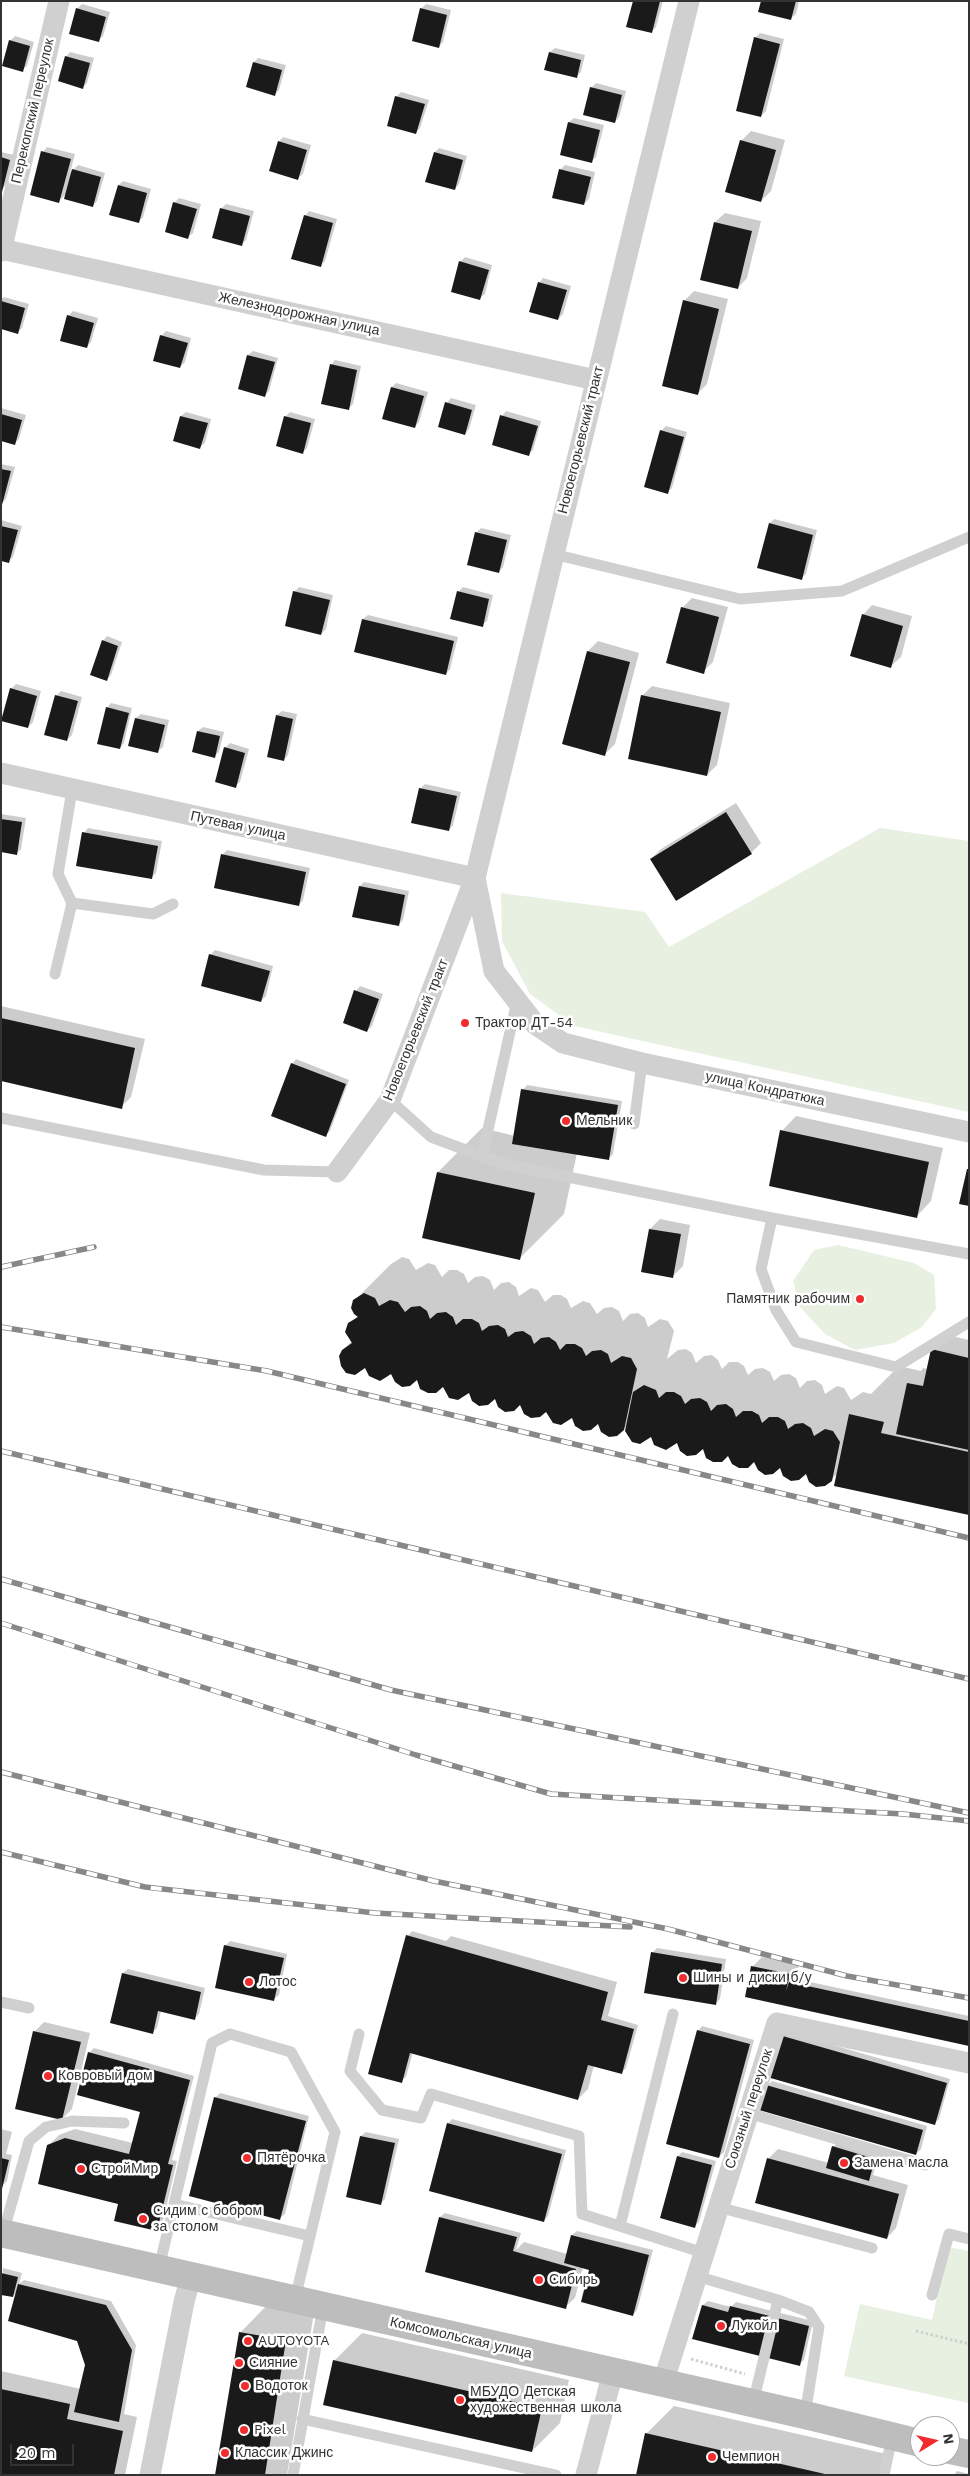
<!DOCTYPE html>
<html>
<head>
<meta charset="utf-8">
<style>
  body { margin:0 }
  #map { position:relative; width:970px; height:2476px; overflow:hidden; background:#fff; font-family:"Work Sans",sans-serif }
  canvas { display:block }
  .frame { position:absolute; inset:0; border:2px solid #333; pointer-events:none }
  .north { position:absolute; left:910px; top:2416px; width:50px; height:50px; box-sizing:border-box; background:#fff; border:1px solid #adadad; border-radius:50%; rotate:81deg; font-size:14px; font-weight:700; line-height:20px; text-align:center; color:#333 }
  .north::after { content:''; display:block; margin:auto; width:18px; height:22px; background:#f22c2e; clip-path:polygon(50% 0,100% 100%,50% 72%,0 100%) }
  .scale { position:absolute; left:10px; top:2444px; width:64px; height:22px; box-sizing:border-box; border:2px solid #333; border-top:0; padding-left:6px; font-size:15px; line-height:18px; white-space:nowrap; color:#333; -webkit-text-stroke:4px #fff; paint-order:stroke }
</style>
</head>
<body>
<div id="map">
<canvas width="970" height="2476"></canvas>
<div class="frame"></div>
<div class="north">N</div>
<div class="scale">20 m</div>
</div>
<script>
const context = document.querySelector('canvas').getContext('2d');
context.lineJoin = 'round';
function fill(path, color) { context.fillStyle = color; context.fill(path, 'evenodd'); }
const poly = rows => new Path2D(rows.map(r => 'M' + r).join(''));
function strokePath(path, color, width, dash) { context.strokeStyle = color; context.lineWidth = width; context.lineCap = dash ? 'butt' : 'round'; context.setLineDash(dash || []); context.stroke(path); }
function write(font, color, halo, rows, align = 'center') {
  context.font = font + ' "Work Sans",sans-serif'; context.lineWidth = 5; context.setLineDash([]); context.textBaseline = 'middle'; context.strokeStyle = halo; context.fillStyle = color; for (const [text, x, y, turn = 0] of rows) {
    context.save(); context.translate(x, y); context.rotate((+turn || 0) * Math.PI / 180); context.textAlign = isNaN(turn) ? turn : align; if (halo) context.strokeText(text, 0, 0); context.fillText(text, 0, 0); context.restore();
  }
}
const green = poly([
  [880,828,969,841,969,1112,574,1026,530,994,502,941,501,893,645,912,669,947],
  [838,1245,914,1263,934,1275,936,1309,922,1327,894,1343,855,1350,825,1334,800,1307,793,1281,814,1250],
  [948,2247,969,2251,969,2403,844,2376,860,2304,932,2320]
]);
const shadow = poly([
  [634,1,663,1,656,27,652,31],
  [762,1,799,1,796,14,791,18],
  [82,4,110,12,103,36,98,41,77,9],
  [426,4,451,10,443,42,439,47,421,9],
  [760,33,784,39,766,111,761,116,755,38],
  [15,36,34,42,27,66,22,70,10,41],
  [555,48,585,55,581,72,576,77,550,52],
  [70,52,94,58,87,83,83,87,66,57],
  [258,58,286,65,279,90,275,94,254,62],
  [596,83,626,91,619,117,615,122,591,88],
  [401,92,429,100,420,128,416,133,396,97],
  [574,118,604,125,596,157,591,162,561,154,569,122],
  [751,131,785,140,771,191,761,201,741,141],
  [283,137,311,145,303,174,298,178,279,142],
  [47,147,75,154,70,173,78,165,105,173,97,201,92,206,66,194,59,201,43,152],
  [439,148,467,156,459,184,455,189,435,152],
  [1,152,14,155,7,184,2,189],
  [565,165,595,172,589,199,584,204,554,197,561,169],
  [123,181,151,189,143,217,138,222,119,185],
  [179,198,201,204,193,233,188,237,174,203],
  [226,204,254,211,246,240,241,245,214,237,222,208],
  [309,211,337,219,325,261,320,266,305,216],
  [725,213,761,221,747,278,738,288,715,222],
  [465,257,492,265,485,294,480,298,460,262],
  [543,278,571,286,563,314,558,319,539,283],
  [694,291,728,299,707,384,698,393,684,301],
  [4,297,29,304,22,328,18,332,1,328,1,299],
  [73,311,98,318,91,342,87,347,68,316],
  [166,331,191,338,185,362,180,367,161,336],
  [253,351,278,358,269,391,264,396,239,389,248,355],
  [335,360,361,366,353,404,348,409,331,365],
  [396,383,428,392,419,422,415,427,392,387],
  [451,398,476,405,469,429,465,434,447,403],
  [1,408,26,415,19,439,15,443,1,439],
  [506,411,541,421,533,450,529,454,502,416],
  [186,412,211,419,205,443,200,447,175,440,181,416],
  [290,412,315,419,307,448,303,452,285,417],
  [666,426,687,432,672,488,667,492,661,431],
  [1,464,15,467,6,499,2,503],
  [774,519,817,530,806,574,801,578,770,523],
  [1,520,22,526,13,557,8,562,1,560],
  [481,528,511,535,503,567,499,572,476,533],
  [299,587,333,595,326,629,321,634,294,592],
  [463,587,493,595,487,621,482,625,458,592],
  [692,598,728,607,713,662,703,672,682,608],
  [872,605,912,616,901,657,891,666,863,615],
  [368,615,458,637,450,669,446,674,363,619],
  [107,636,122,642,111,675,107,680,103,641],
  [598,641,639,653,615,744,605,754,588,651],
  [16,684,41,691,33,722,28,727,11,689],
  [652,686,730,703,717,765,707,775,642,696],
  [61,691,82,697,72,735,67,740,56,696],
  [111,703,132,708,124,743,120,748,107,708],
  [282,711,297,714,288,755,284,760,277,715],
  [141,714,169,720,163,747,158,751,130,745,136,718],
  [203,727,224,732,219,752,215,756,198,731],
  [230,743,249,749,240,782,235,786,225,748],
  [425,784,461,792,453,825,449,830,420,789],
  [736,803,761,843,751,853,651,859,661,849],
  [1,814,26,818,21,849,16,854,1,851],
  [88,828,162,841,156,873,151,878,84,833],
  [227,850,310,868,303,900,299,905,223,854],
  [364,882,409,891,403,920,398,925,360,886],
  [215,950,273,966,266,996,261,1001,210,955],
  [360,986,383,994,372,1026,367,1031,356,991],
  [1,1006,145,1039,131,1097,121,1107,1,1080],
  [296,1059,349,1080,330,1131,325,1136,292,1064],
  [527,1085,622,1101,613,1154,608,1159,577,1153,564,1214,520,1258,424,1237,438,1172,482,1128,515,1136,523,1090],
  [796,1116,943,1148,931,1201,917,1216,782,1131],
  [660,1219,690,1225,683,1266,673,1276,650,1229],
  [402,1257,409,1259,416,1270,428,1263,435,1265,442,1277,449,1270,457,1270,464,1274,468,1283,475,1277,483,1276,490,1280,494,1290,501,1283,509,1282,516,1287,519,1296,531,1288,538,1290,545,1302,553,1295,561,1295,567,1299,571,1308,583,1301,590,1303,597,1314,604,1308,612,1307,619,1311,623,1321,630,1314,638,1313,645,1318,648,1327,660,1319,668,1321,674,1331,667,1359,678,1350,686,1349,692,1353,696,1363,704,1356,712,1355,718,1360,722,1369,729,1362,738,1362,744,1366,748,1375,755,1369,763,1368,770,1372,774,1381,781,1375,789,1374,796,1378,800,1388,807,1381,815,1380,822,1385,825,1394,837,1386,844,1388,851,1400,863,1392,871,1394,899,1366,921,1371,923,1368,928,1369,932,1350,947,1335,969,1340,969,1513,838,1473,825,1485,807,1472,677,1441,666,1449,658,1447,651,1435,628,1425,617,1435,599,1422,392,1372,384,1379,376,1379,370,1375,366,1366,343,1350,352,1341,347,1328,358,1315,354,1301,391,1264],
  [412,1931,446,1941,451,1936,617,1982,608,2016,638,2025,626,2068,622,2072,594,2065,588,2089,578,2099,413,2052,406,2077,401,2081,408,1936],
  [230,1941,287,1954,279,1995,274,1999,225,1946],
  [657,1948,726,1959,720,1999,716,2003,652,1953],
  [762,1957,799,1965,796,1979,969,2016,969,2045,746,1996,753,1966],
  [128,1969,205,1988,199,2014,194,2019,161,2011,157,2028,153,2032,123,1973],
  [44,2022,90,2033,72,2109,62,2119,34,2032],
  [702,2026,754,2040,724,2152,719,2157,698,2031],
  [785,2031,950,2079,939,2119,934,2124,769,2077],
  [94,2048,194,2076,172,2160,177,2161,162,2225,157,2230,120,2203,49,2145,59,2135,75,2129,133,2143,142,2111,89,2053],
  [772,2081,927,2126,921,2149,916,2154,767,2086],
  [220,2093,309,2116,285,2214,280,2218,215,2098],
  [452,2119,566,2150,548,2216,544,2221,448,2124],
  [1,2129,12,2132,6,2154,12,2155,7,2181,2,2186],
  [366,2132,399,2139,385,2199,380,2204,361,2136],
  [838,2142,879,2154,873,2175,908,2185,896,2228,887,2238,768,2159,778,2149,829,2163,833,2147],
  [682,2152,716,2161,699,2222,695,2226,661,2217,678,2156],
  [445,2213,521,2233,516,2250,524,2242,567,2254,572,2235,577,2231,653,2250,637,2310,633,2315,591,2269,583,2267,575,2298,565,2307,440,2217],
  [3,2268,22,2273,19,2284,24,2280,111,2301,136,2345,124,2414,137,2417,125,2475,1,2475,1,2371,81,2389,87,2365,78,2340,17,2292,13,2296,1,2293],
  [708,2301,731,2307,736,2302,813,2321,804,2360,799,2364,694,2338,703,2305],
  [267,2305,314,2313,287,2475,217,2475,240,2333],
  [362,2333,569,2380,560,2423,532,2451,334,2361],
  [674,2406,891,2455,887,2475,642,2475,646,2434],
  [957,2471,969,2474,969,2475,954,2475]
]);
const building = poly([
  [633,1,660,1,652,33,626,27],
  [761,1,796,1,791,20,758,12],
  [76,8,106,17,99,42,69,34],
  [420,8,447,15,439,48,412,41],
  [754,37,780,44,761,117,736,111],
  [9,40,30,46,23,72,2,66],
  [549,52,581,60,577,78,544,70],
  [65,56,90,63,83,89,58,81],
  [253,62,282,70,275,96,246,87],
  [590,87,622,95,615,123,583,115],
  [395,96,425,104,416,134,387,126],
  [568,122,600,130,592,163,560,155],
  [740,140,776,150,761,202,725,192],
  [278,141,307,150,298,180,269,171],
  [41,151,71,159,59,203,30,195],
  [434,152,463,160,455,190,425,182],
  [1,157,10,160,2,192,1,192],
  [72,169,101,177,93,207,64,199],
  [559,169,591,177,584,205,552,198],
  [118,185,147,193,139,223,109,215],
  [173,202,197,209,188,239,165,232],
  [220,208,250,216,242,246,212,238],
  [304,215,333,223,321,267,291,259],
  [714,222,752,231,738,289,700,280],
  [459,261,489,270,480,300,451,292],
  [538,282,567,290,558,320,529,312],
  [683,300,719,309,698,395,662,386],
  [1,301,25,308,18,334,1,329],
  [67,315,94,323,87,348,60,341],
  [160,335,188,343,180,368,153,361],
  [247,355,275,362,265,397,238,389],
  [330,364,357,370,349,410,321,404],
  [391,387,424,396,415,428,382,419],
  [445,402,472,410,465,435,438,427],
  [1,414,22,420,15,445,1,441],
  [500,415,538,426,529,456,492,445],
  [180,416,208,423,200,449,173,441],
  [284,416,311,423,303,454,276,446],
  [660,430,684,437,668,494,644,487],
  [1,469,11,471,2,505,1,505],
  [769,523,813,535,802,580,757,568],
  [1,526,18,530,9,563,1,561],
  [475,532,507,540,499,573,467,565],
  [293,591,330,600,321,635,285,626],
  [457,591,489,599,483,627,450,619],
  [681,607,719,617,704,674,666,663],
  [862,614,903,626,891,668,850,656],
  [362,619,454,641,446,675,354,652],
  [102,640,118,646,107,681,90,675],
  [587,651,630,662,605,756,562,744],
  [10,688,37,696,28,728,1,721],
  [55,695,78,701,67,741,44,735],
  [641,695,721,712,707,776,628,759],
  [106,707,129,713,120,749,97,744],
  [276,715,293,719,284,761,267,757],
  [135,718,165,725,158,753,128,746],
  [197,731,220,736,215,758,192,752],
  [224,747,245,753,236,788,215,782],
  [419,788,457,796,449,831,411,823],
  [726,812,752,854,676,901,650,859],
  [1,819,22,822,17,855,1,852],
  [82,832,158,846,152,879,76,866],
  [221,854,306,872,299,906,214,888],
  [359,886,405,895,399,926,352,917],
  [209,954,270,971,261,1002,201,986],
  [354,990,379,999,367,1032,343,1023],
  [1,1018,135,1048,122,1109,1,1081],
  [291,1063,346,1084,326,1137,271,1116],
  [521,1089,618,1105,609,1160,512,1144],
  [780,1130,929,1162,917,1218,769,1186],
  [967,1169,969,1169,969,1206,959,1204],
  [437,1172,535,1193,520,1260,422,1238],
  [649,1229,681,1234,673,1278,641,1272],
  [364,1293,375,1298,379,1306,390,1300,398,1302,405,1312,411,1307,420,1306,427,1311,430,1319,437,1313,446,1312,453,1317,456,1325,463,1319,472,1319,479,1323,482,1331,489,1326,498,1325,505,1329,508,1337,515,1332,523,1331,531,1336,534,1344,541,1338,549,1337,556,1342,560,1350,566,1344,575,1344,582,1348,586,1356,592,1351,601,1350,608,1354,611,1363,622,1356,631,1358,637,1369,624,1430,617,1436,609,1437,601,1432,598,1424,591,1430,583,1431,575,1426,572,1418,561,1425,553,1423,546,1412,540,1417,531,1418,524,1414,520,1405,514,1411,505,1412,498,1407,495,1399,488,1405,479,1406,472,1401,469,1393,458,1400,449,1398,443,1387,436,1393,428,1393,420,1389,417,1380,410,1386,402,1387,395,1382,391,1374,380,1381,369,1376,365,1368,355,1375,346,1373,341,1366,339,1356,342,1350,352,1343,345,1332,348,1323,358,1317,354,1314,351,1308,353,1300],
  [931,1349,969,1358,969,1450,896,1434,907,1383,923,1386],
  [644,1385,656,1390,659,1398,666,1392,674,1392,681,1396,685,1404,691,1399,700,1398,707,1402,711,1411,717,1405,726,1404,733,1409,736,1417,743,1411,752,1411,759,1415,762,1423,769,1417,778,1417,785,1421,788,1429,795,1424,803,1423,811,1428,814,1436,825,1429,833,1431,840,1442,832,1481,825,1486,816,1487,809,1482,806,1474,799,1480,791,1481,783,1476,780,1468,773,1474,765,1475,758,1470,754,1462,748,1468,739,1468,732,1464,728,1456,722,1462,713,1462,706,1458,703,1449,696,1455,687,1456,680,1451,677,1443,666,1450,654,1445,651,1437,640,1444,632,1442,625,1431,633,1392],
  [849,1414,884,1422,881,1433,969,1452,969,1515,834,1486],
  [406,1935,608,1992,601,2020,634,2029,622,2074,588,2065,578,2100,410,2053,402,2083,368,2074],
  [224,1945,284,1958,274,2001,215,1988],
  [651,1952,722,1964,716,2005,644,1993],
  [751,1966,790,1974,786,1991,789,1982,969,2021,969,2046,745,1997],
  [122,1973,201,1992,195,2020,158,2011,153,2034,110,2023],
  [697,2030,750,2044,719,2158,666,2144],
  [33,2031,81,2042,62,2120,15,2109],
  [779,2035,947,2083,935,2125,767,2077],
  [88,2052,190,2080,168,2164,173,2165,157,2231,114,2221,118,2204,38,2184,47,2145,65,2138,129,2154,140,2112,77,2095],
  [766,2085,923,2130,916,2155,759,2110],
  [214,2097,306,2121,280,2220,189,2196],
  [447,2123,562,2154,544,2222,429,2191],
  [360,2136,395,2143,381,2205,346,2197],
  [832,2146,875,2159,869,2181,826,2168],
  [677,2156,712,2165,695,2228,660,2218],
  [1,2158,9,2160,2,2189,1,2189],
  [767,2158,899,2194,887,2239,755,2203],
  [439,2217,517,2237,513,2251,576,2269,566,2309,425,2272],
  [571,2235,649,2255,633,2316,581,2302,589,2270,564,2263],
  [1,2273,18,2277,13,2297,1,2295],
  [18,2284,106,2305,132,2350,119,2422,74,2412,85,2365,77,2341,8,2321],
  [702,2305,728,2312,730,2306,809,2326,800,2366,692,2339],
  [239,2332,286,2340,265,2475,215,2475],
  [333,2360,542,2408,532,2452,323,2405],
  [1,2389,70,2404,67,2419,123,2431,114,2475,1,2475],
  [645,2433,825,2474,825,2475,636,2475]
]);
const path = poly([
  [916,2331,969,2344],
  [691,2359,745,2374]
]);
const lane = poly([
  [553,554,740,599,842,591,969,537],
  [72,903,153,914,173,904],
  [55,974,72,903,58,874,72,790],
  [390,1100,431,1137,503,1164,772,1218,969,1254],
  [1,1118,264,1170,337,1172],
  [634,1124,642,1063],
  [482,1156,517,1001],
  [772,1218,761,1269,776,1310,796,1342,896,1367,969,1322],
  [1,2002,29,2008],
  [359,2034,350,2071,382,2110,421,2118,431,2094,579,2136,582,2214,704,2253],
  [748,2113,925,2165],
  [174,2204,310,2236],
  [718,2207,872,2248],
  [620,2226,673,2014],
  [3,2234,29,2141,46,2127,72,2121,124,2123],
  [159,2268,212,2043,230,2034,291,2052,335,2132,295,2299],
  [696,2276,778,2300,809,2312,819,2327,805,2415],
  [932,2295,949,2234,969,2239],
  [753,2403,778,2300],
  [302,2419,556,2475],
  [293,2475,323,2307],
  [884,2475,892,2437]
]);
const street = poly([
  [689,1,475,878,494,971,535,1024,563,1043,642,1063,969,1132],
  [1,249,596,380],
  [1,251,59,1],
  [1,773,475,878,390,1100,337,1172],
  [663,2383,777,2023,969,2063],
  [150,2475,184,2302,191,2276],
  [586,2475,613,2372]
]);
const secondary = poly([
  [1,2233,805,2415,920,2443],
  [950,2450,969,2454]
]);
const rail = poly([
  [1,1267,94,1247],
  [1,1327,267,1371,969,1538],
  [1,1451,969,1679],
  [1,1579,391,1690,969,1813],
  [1,1623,416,1755,551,1794,903,1814,969,1821],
  [1,1772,434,1881,668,1929,847,1976,969,1998],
  [1,1852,145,1887,375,1913,630,1927]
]);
const markers = [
  [465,1023,5,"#f22c2e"],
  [566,1121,5,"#f22c2e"],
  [860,1299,5,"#f22c2e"],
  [683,1978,5,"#f22c2e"],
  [249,1982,5,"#f22c2e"],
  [48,2076,5,"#f22c2e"],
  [247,2158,5,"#f22c2e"],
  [844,2163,5,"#f22c2e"],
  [81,2169,5,"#f22c2e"],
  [143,2219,5,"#f22c2e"],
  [539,2280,5,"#f22c2e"],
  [721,2326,5,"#f22c2e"],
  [248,2341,5,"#f22c2e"],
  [239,2363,5,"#f22c2e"],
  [245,2386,5,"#f22c2e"],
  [460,2400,5,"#f22c2e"],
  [244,2430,5,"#f22c2e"],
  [225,2453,5,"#f22c2e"],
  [712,2457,5,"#f22c2e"]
];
const streetNames = [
  ["Перекопский переулок",33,111,-77],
  ["Железнодорожная улица",299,314,12],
  ["Новоегорьевский тракт",581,440,-76],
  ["Путевая улица",238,826,12],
  ["Новоегорьевский тракт",416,1030,-68],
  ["улица Кондратюка",765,1089,12],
  ["Союзный переулок",749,2109,-72],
  ["Комсомольская улица",461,2338,13]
];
const poiNames = [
  ["Трактор ДТ-54",475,1023],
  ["Мельник",576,1121],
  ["Памятник рабочим",850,1299,"right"],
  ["Шины и диски б/у",693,1978],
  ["Лотос",259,1982],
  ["Ковровый дом",58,2076],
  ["Пятёрочка",257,2158],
  ["Замена масла",854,2163],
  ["СтройМир",91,2169],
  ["Сидим с бобром",153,2211],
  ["за столом",153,2227],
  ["Сибирь",549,2280],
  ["Лукойл",731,2326],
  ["AUTOYOTA",258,2341],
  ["Сияние",249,2363],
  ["Водоток",255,2386],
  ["МБУДО Детская",470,2392],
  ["художественная школа",470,2408],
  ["Pixel",254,2430],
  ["Классик Джинс",235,2453],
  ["Чемпион",722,2457]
];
fill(green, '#e8f0e1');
fill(shadow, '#0003');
fill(building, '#1a1a1a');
strokePath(path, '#d0d0d0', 3, [2.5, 2.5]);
strokePath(lane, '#d0d0d0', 11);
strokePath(street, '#d0d0d0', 21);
strokePath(secondary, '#bdbdbd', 28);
strokePath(rail, '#888', 5.5);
strokePath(rail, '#fff', 4, [11]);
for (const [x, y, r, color] of markers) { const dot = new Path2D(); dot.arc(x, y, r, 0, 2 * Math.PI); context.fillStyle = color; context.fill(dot); strokePath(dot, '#fff', 2); }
write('14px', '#333', '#fff', streetNames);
write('14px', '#333', '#fff', poiNames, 'left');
</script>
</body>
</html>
